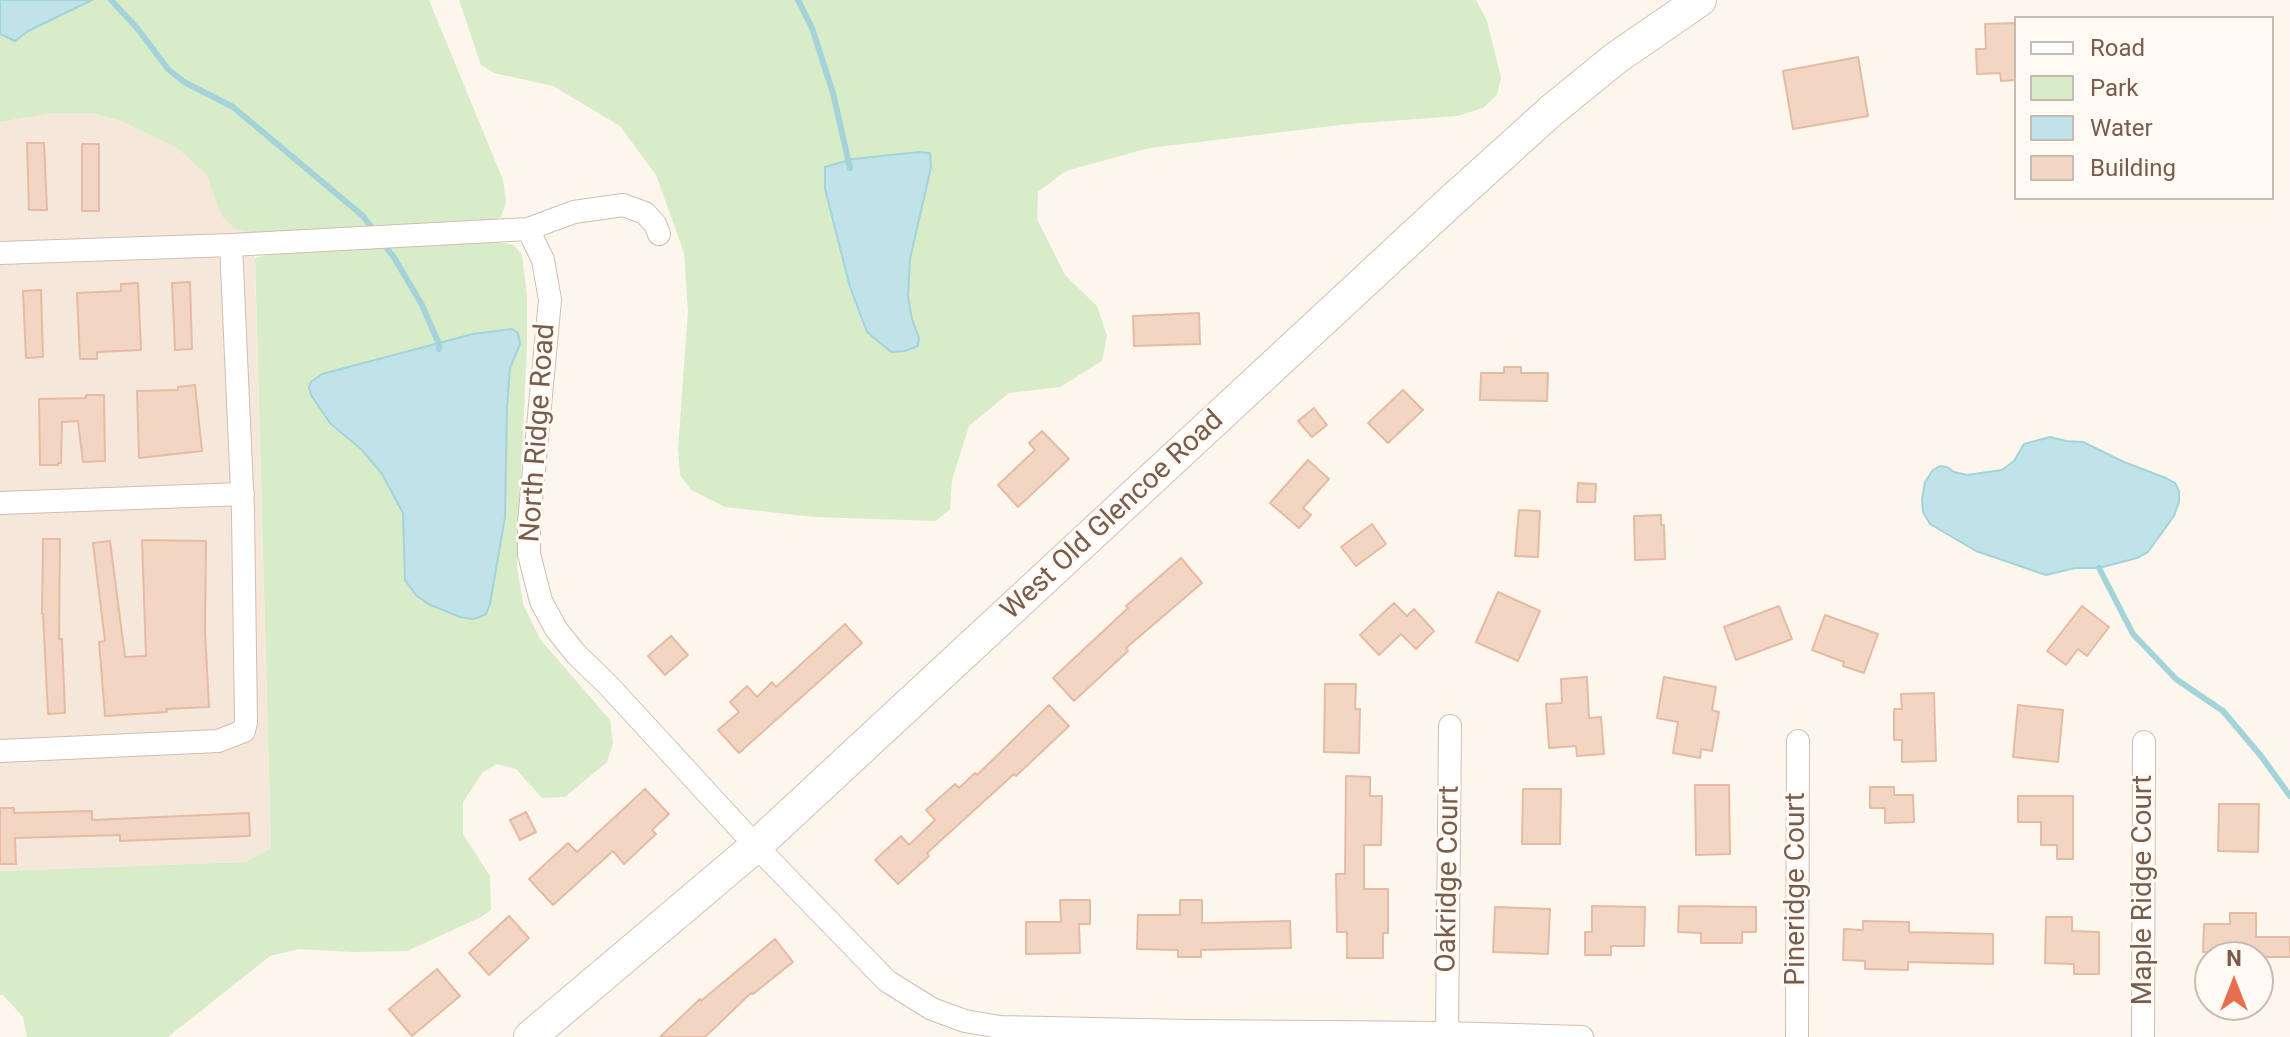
<!DOCTYPE html>
<html>
<head>
<meta charset="utf-8">
<style>
  body { margin:0 }
  #map { position:relative; width:2290px; height:1037px; overflow:hidden; background:#fdf6ec; font-family:Roboto,sans-serif }
  canvas { display:block }
  .legend { position:absolute; left:2014px; top:16px; width:260px; height:184px; box-sizing:border-box; background:#fffaf3; border:2px solid #cabbb1; margin:0; padding:10px 14px; list-style:none; font-size:24px; color:#7a5c4d }
  .legend li { display:flex; align-items:center; gap:16px; height:40px }
  .legend b { width:40px; border:2px solid #cabbb1 }
  .north { position:absolute; left:2194px; top:941px; width:80px; height:80px; box-sizing:border-box; background:#fffaf3; border:2px solid #cabbb1; border-radius:50%; rotate:0deg; font-size:22px; font-weight:700; line-height:32px; text-align:center; color:#7a5c4d }
  .north::after { content:''; display:block; margin:auto; width:28px; height:36px; background:#e76f51; clip-path:polygon(50% 0,100% 100%,50% 72%,0 100%) }
</style>
</head>
<body>
<div id="map">
<canvas width="2290" height="1037"></canvas>
<ul class="legend">
<li><b style="height:10px;background:#fff"></b>Road</li>
<li><b style="height:22px;background:#d8ecc9"></b>Park</li>
<li><b style="height:22px;background:#bfe3e8"></b>Water</li>
<li><b style="height:22px;background:#f3d5c3"></b>Building</li>
</ul>
<div class="north">N</div>
</div>
<script>
const context = document.querySelector('canvas').getContext('2d');
context.lineJoin = 'round';
function fill(path, color) { context.fillStyle = color; context.fill(path, 'evenodd'); }
const poly = rows => new Path2D(rows.map(r => 'M' + r).join(''));
function strokePath(path, color, width, dash) { context.strokeStyle = color; context.lineWidth = width; context.lineCap = dash ? 'butt' : 'round'; context.setLineDash(dash || []); context.stroke(path); }
function write(font, color, halo, rows, align = 'center') {
  context.font = font + ' Roboto,sans-serif'; context.lineWidth = 6; context.setLineDash([]); context.textBaseline = 'middle'; context.strokeStyle = halo; context.fillStyle = color; for (const [text, x, y, turn = 0] of rows) {
    context.save(); context.translate(x, y); context.rotate((+turn || 0) * Math.PI / 180); context.textAlign = isNaN(turn) ? turn : align; if (halo) context.strokeText(text, 0, 0); context.fillText(text, 0, 0); context.restore();
  }
}
const residential = poly([
  [54,113,91,113,121,121,177,148,206,174,223,216,235,229,254,233,271,848,246,862,0,871,0,122]
]);
const green = poly([
  [0,0,429,0,503,180,506,202,501,217,488,223,254,233,235,229,222,216,206,174,177,148,121,121,91,113,54,113,0,122],
  [459,0,1476,0,1487,21,1501,78,1497,95,1483,108,1458,116,1349,124,1149,148,1066,171,1038,192,1037,219,1065,275,1097,306,1107,336,1102,361,1060,387,1009,393,969,426,952,480,950,510,935,521,815,517,725,507,691,490,680,475,678,449,688,311,684,253,656,175,620,126,553,86,494,73,481,65],
  [491,241,514,245,522,255,527,296,527,345,517,567,523,604,540,639,610,720,613,743,607,762,565,797,542,798,516,769,497,764,483,772,463,802,463,834,490,876,491,910,481,917,407,951,352,952,299,949,270,956,168,1037,27,1037,23,1017,3,995,0,995,0,871,246,862,271,848,255,258,283,251],
  [473,334,520,344,510,368,507,408,505,517,490,604,486,614,405,579,403,513,382,474,362,450,330,423,311,395,322,374]
]);
const water = poly([
  [0,0,92,0,28,31,15,41,0,34,0,0],
  [919,152,930,153,931,167,910,259,908,297,912,319,919,338,918,346,905,351,891,352,867,332,850,287,825,189,825,167,853,159,919,152],
  [512,329,518,333,520,344,510,368,507,408,505,517,490,604,486,614,480,617,473,619,460,617,428,604,416,595,405,580,403,513,382,474,362,450,330,423,311,395,309,387,311,382,322,374,473,334,512,329],
  [2050,437,2066,441,2083,442,2124,462,2166,478,2175,483,2179,491,2179,502,2174,516,2148,552,2137,558,2099,568,2075,568,2046,575,1976,551,1930,524,1923,512,1922,499,1925,482,1933,470,1940,466,1947,467,1954,472,1967,475,2002,470,2014,461,2024,444,2050,437]
]);
const stream = poly([
  [111,0,137,28,168,69,184,82,233,107,363,216,374,231],
  [798,0,812,28,833,93,850,168],
  [383,243,395,259,422,305,439,344,439,349],
  [2099,568,2133,634,2176,679,2223,711,2261,756,2290,796]
]);
const building = poly([
  [2016,23,2016,80,2001,81,2000,73,1977,74,1976,49,1986,49,1985,24,2016,23],
  [1858,57,1868,116,1793,129,1783,71,1858,57],
  [27,143,44,143,47,210,29,210,27,143],
  [82,144,99,144,99,211,82,211,82,144],
  [190,282,192,349,175,350,172,283,190,282],
  [138,283,141,350,97,352,97,359,80,359,77,293,121,291,121,284,138,283],
  [41,290,43,357,26,358,23,291,41,290],
  [1199,313,1200,344,1134,346,1133,316,1199,313],
  [1504,367,1521,367,1521,373,1548,373,1547,401,1480,400,1481,373,1504,373,1504,367],
  [195,385,202,451,139,458,137,391,178,390,178,387,195,385],
  [1403,390,1423,410,1388,443,1368,423,1403,390],
  [86,395,104,395,105,461,83,462,78,421,62,422,61,463,58,463,58,465,40,465,39,399,86,398,86,395],
  [1314,408,1327,425,1312,437,1298,421,1314,408],
  [1042,431,1069,459,1018,507,998,485,1035,450,1029,443,1042,431],
  [1308,460,1329,479,1303,508,1311,515,1299,528,1270,503,1308,460],
  [1578,483,1596,484,1595,502,1577,502,1578,483],
  [1519,510,1540,511,1538,557,1515,556,1519,510],
  [1661,515,1661,525,1664,525,1665,559,1635,560,1634,516,1661,515],
  [1372,524,1386,544,1356,566,1341,547,1372,524],
  [43,539,60,539,59,639,62,639,65,713,48,714,43,614,42,614,43,539],
  [142,540,206,541,205,632,209,707,166,709,167,712,105,716,99,642,105,641,93,543,110,541,125,657,146,656,142,540],
  [1181,558,1202,583,1126,648,1128,651,1074,701,1053,678,1128,608,1126,606,1181,558],
  [1498,592,1540,611,1518,661,1476,642,1498,592],
  [1394,603,1407,616,1414,609,1434,631,1416,649,1401,634,1379,655,1360,635,1394,603],
  [1779,606,1792,639,1736,660,1724,627,1779,606],
  [2082,606,2109,627,2087,656,2078,649,2066,665,2047,651,2082,606],
  [1825,615,1878,634,1864,673,1843,666,1844,662,1812,650,1825,615],
  [845,624,862,643,739,753,718,730,739,712,730,702,747,686,757,697,772,682,776,687,845,624],
  [671,636,688,655,665,675,648,656,671,636],
  [1587,677,1589,718,1601,717,1604,754,1577,756,1576,746,1549,748,1546,704,1562,703,1561,679,1587,677],
  [1664,677,1716,687,1712,710,1719,712,1712,751,1701,749,1700,758,1673,753,1678,722,1657,718,1664,677],
  [1325,684,1356,684,1355,709,1360,709,1359,753,1324,752,1325,684],
  [1934,693,1936,761,1902,762,1902,740,1894,740,1894,709,1902,709,1901,694,1934,693],
  [1049,705,1069,726,1016,776,1014,774,927,853,929,856,898,884,875,860,901,836,909,845,935,820,926,810,955,784,959,788,975,773,977,775,1049,705],
  [2018,705,2063,710,2058,762,2013,757,2018,705],
  [1346,776,1370,777,1370,796,1382,796,1381,845,1364,845,1364,889,1388,889,1388,933,1383,933,1383,958,1347,958,1347,932,1337,932,1336,874,1345,874,1346,776],
  [1695,785,1729,785,1730,854,1696,855,1695,785],
  [1870,787,1894,787,1894,795,1913,795,1914,822,1885,823,1885,808,1870,808,1870,787],
  [645,789,669,814,652,830,656,834,624,864,613,851,553,905,529,879,568,843,577,852,645,789],
  [1523,789,1561,789,1560,844,1522,844,1523,789],
  [2018,796,2073,796,2073,859,2057,859,2057,845,2041,845,2041,822,2018,822,2018,796],
  [2219,804,2259,804,2258,852,2218,851,2219,804],
  [0,808,14,808,14,813,92,811,92,820,249,813,250,836,120,841,120,835,15,838,16,864,0,864,0,808],
  [526,812,536,832,520,840,510,820,526,812],
  [1060,900,1090,900,1090,924,1079,924,1080,953,1026,954,1026,922,1061,922,1060,900],
  [1180,900,1202,900,1202,923,1290,921,1291,948,1201,950,1201,957,1178,957,1178,950,1137,949,1138,915,1180,915,1180,900],
  [1592,906,1645,907,1644,946,1611,946,1611,955,1585,955,1585,932,1592,932,1592,906],
  [1679,906,1756,907,1756,932,1742,932,1742,943,1701,943,1701,933,1678,932,1679,906],
  [1495,907,1550,909,1548,954,1493,952,1495,907],
  [2230,913,2256,913,2256,937,2290,937,2290,957,2228,957,2228,952,2203,952,2204,924,2230,924,2230,913],
  [509,916,529,938,489,975,469,953,509,916],
  [2046,917,2072,917,2072,931,2099,932,2099,974,2074,974,2074,964,2045,963,2046,917],
  [1863,921,1909,922,1909,932,1993,934,1993,964,1908,962,1908,970,1865,969,1865,961,1843,960,1844,929,1863,930,1863,921],
  [775,939,793,962,753,994,751,993,705,1037,660,1037,700,999,701,1001,775,939],
  [437,969,460,996,412,1036,389,1009,437,969]
]);
const street = poly([
  [528,229,543,260,550,300,529,522,529,554,541,601,556,629,576,654,608,685,756,846,887,981,932,1009,965,1021,1000,1027,1189,1031,1447,1033,1582,1037],
  [0,253,231,245,528,229,574,212,623,205,645,213,655,224,659,234],
  [0,503,243,494],
  [0,751,218,741,244,731,246,722,243,512,231,245],
  [1447,1033,1450,726],
  [1797,1037,1798,741],
  [2143,1037,2144,742]
]);
const secondary = poly([
  [530,1037,756,846,1448,204,1552,110,1616,58,1700,0]
]);
const streetNames = [
  ["North Ridge Road",539,433,-86],
  ["West Old Glencoe Road",1113,516,-43],
  ["Oakridge Court",1449,879,-89],
  ["Pineridge Court",1797,889,-90],
  ["Maple Ridge Court",2144,890,-90]
];
fill(residential, '#f5e8da');
fill(green, '#d8ecc9');
fill(water, '#bfe3e8');
strokePath(water, '#a5d3da', 2);
strokePath(stream, '#a5d3da', 6);
fill(building, '#f3d5c3');
strokePath(building, '#e6bba3', 2);
strokePath(street, '#d1beb0', 24);
strokePath(secondary, '#d6c0b0', 34);
strokePath(street, '#fff', 22);
strokePath(secondary, '#fff', 32);
write('28px', '#7a5c4d', '#fffaf3', streetNames);
</script>
</body>
</html>
